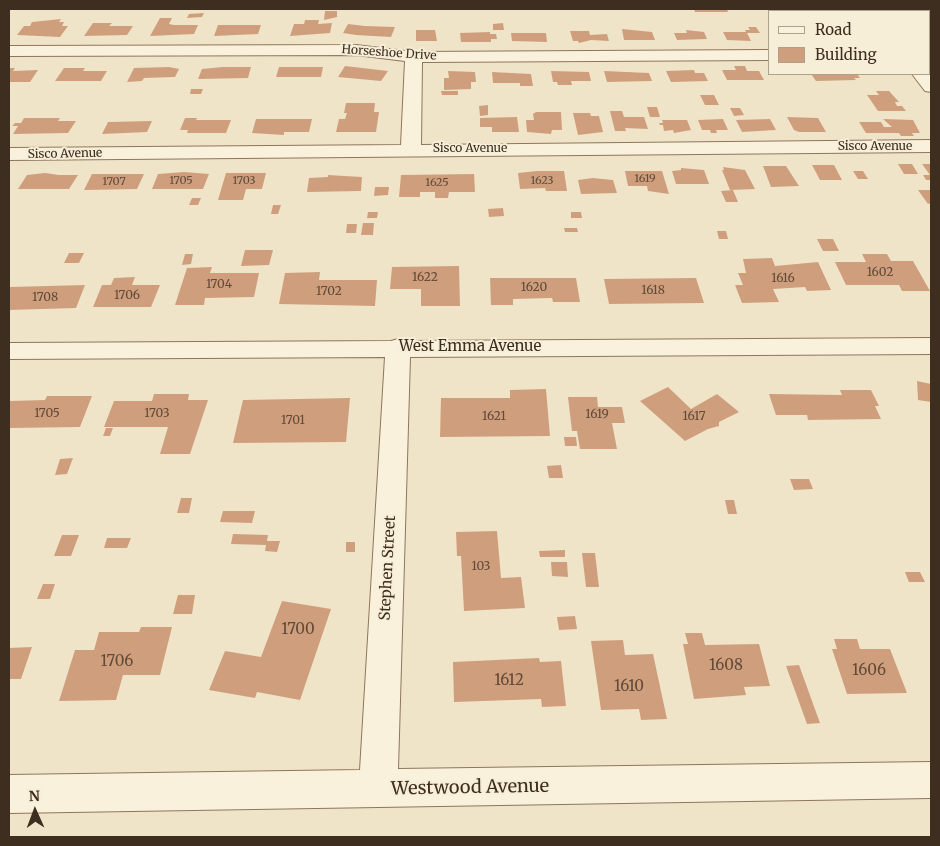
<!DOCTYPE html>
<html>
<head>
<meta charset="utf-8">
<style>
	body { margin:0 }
	#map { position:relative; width:940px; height:846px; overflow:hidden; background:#f0e4c8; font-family:Merriweather,serif }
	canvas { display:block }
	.frame { position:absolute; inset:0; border:10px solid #3d2e20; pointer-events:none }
	.legend { position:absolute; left:768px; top:10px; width:162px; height:65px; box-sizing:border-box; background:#f7eed8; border:1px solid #ada18e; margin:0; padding:6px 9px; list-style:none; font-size:15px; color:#3d2e20 }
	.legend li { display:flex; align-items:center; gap:10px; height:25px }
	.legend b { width:25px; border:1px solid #ada18e }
	.north { position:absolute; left:10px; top:786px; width:50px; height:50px; -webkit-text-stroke:4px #f7eed8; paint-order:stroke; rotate:358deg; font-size:14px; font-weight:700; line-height:20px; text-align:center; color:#3d2e20 }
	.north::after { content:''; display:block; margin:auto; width:18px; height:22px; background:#3d2e20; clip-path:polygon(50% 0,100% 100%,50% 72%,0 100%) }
</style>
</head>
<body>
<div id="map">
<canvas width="940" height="846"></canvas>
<div class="frame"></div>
<ul class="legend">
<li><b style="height:6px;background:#faf1dc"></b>Road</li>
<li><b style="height:14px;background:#cf9f7d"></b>Building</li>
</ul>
<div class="north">N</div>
</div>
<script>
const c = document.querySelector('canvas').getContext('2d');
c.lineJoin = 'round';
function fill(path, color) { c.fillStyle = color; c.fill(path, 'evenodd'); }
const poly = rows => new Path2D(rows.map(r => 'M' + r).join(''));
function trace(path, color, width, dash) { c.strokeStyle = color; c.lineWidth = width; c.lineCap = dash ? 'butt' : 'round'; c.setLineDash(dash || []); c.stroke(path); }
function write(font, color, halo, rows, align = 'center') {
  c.font = font + ' Merriweather,serif'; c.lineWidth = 4; c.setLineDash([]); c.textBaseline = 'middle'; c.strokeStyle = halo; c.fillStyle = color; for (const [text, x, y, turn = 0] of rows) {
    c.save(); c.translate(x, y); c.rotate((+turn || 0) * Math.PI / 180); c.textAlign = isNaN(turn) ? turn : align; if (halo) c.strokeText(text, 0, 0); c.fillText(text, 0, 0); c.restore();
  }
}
fill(poly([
	[694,9,727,9,728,12,695,12],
	[325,11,337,11,337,17,324,20],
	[204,13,202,17,187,18,189,14],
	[160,18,172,18,169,24,174,25,198,25,194,34,150,36],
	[61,19,59,22,64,22,62,26,68,26,60,37,17,35,24,26,30,26,32,22],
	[305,20,319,20,318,24,332,23,330,33,290,36,294,24,304,24],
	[93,23,112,23,109,26,133,26,127,35,84,36],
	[503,23,504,30,493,30,493,24],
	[348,24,365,26,395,27,391,37,356,35,343,33],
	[218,25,261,25,258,34,214,36],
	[748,27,756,27,760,33,747,33,751,41,727,40,723,32,746,32,745,30,750,30],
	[622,29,652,32,655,40,624,40],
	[416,30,435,30,437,41,416,41],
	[686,30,704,32,707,39,677,40,674,33,687,33],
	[570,31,589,31,590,35,607,34,609,41,591,40,579,43,578,41,573,41],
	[490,32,490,34,496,34,497,39,491,39,491,42,461,42,460,33],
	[511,33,546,33,547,42,512,41],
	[345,66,388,71,381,81,338,77],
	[734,66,745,66,747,71,759,71,764,80,727,80,722,70,736,70],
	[169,67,179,69,175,77,144,78,142,81,127,82,134,68],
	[223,67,251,67,248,78,198,79,202,69],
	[279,67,323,67,321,77,276,77],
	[9,68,15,68,13,71,38,70,30,82,9,82],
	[64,68,85,68,83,71,107,71,101,81,55,81],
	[694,70,695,73,704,73,708,81,671,82,666,71],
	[448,71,475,72,476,82,471,82,471,89,444,90,444,78,449,78],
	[551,71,589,72,591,81,571,81,572,85,558,85,557,82,553,82],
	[604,71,649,73,652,81,607,82],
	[492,72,531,74,533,86,520,86,520,83,493,83],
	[811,74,857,74,860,78,854,78,856,80,816,81],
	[191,89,203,89,201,94,190,94],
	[441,91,458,91,458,95,442,95],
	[876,91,889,91,899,102,895,102,897,106,902,106,906,111,878,111,867,95,879,95],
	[700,95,714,95,719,105,705,105],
	[346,103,375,103,374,112,379,112,376,132,336,132,339,119,345,119,347,113,344,113],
	[488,105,488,115,480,116,479,106],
	[647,107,657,107,660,117,650,117],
	[730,108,740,108,744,115,734,116],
	[610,111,622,111,624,117,644,117,648,129,625,128,626,131,615,131],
	[536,112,561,112,562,130,552,130,551,134,527,132,526,120,534,120,533,114],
	[573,113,590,113,591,116,599,116,603,132,578,135],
	[517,117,519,132,492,132,492,127,480,127,480,118],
	[787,117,818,118,826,132,799,132,794,130],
	[24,118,60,118,58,121,76,121,68,133,13,134,18,126,12,126,15,123,21,123],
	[185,118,197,118,196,120,231,120,226,133,187,133,188,130,180,130],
	[256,119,312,119,309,132,284,132,284,135,252,133],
	[723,119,728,130,716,130,717,133,711,133,710,130,702,130,698,120],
	[770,119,776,130,742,132,736,120],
	[883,119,913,120,920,133,912,133,914,136,901,136,899,133,866,133,859,122,881,122,884,127,892,127],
	[662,120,687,120,691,130,674,133,673,130,664,131,663,125,660,125,659,123,663,123],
	[152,121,147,132,102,134,108,122],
	[898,164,912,164,918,174,904,174],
	[922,164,931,164,931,180,926,180,923,175,930,175],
	[812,165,834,165,842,180,820,180],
	[763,166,786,166,799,186,771,187],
	[723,167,745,170,755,189,730,190,722,170,724,170],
	[681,168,704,170,709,184,676,184,672,171,681,170],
	[537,171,564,171,567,191,546,191,545,188,520,189,518,173],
	[625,171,662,171,669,194,648,191,647,186,628,186],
	[853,171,863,171,868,179,858,179],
	[184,172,209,174,203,189,152,189,158,174],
	[45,173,59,175,78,175,69,189,18,189,27,175],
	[226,173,266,173,262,189,246,189,243,200,218,200],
	[92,174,144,174,137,189,84,190],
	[474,174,475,192,449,192,448,198,435,198,435,192,420,192,420,197,399,197,401,175],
	[328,175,362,177,361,191,307,192,309,178,328,177],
	[593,178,613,180,617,193,581,194,578,180],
	[375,187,389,187,388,195,374,196],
	[733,190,738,202,726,202,721,191],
	[918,190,931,190,931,203,928,204],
	[192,198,201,198,198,205,189,205],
	[273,205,281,205,278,214,271,214],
	[503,208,504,216,489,217,488,209],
	[368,212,378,212,377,218,367,218],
	[571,212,581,212,582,218,571,218],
	[363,223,374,223,373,235,361,235],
	[347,224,357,224,356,233,346,233],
	[564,228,577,228,578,232,565,232],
	[717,231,726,231,728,239,719,239],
	[817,239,833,239,839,251,823,251],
	[245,250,273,250,269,265,241,266],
	[69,253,84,253,79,263,64,263],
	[185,254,193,254,191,264,182,265],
	[862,254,887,254,891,261,913,261,930,291,902,291,899,285,846,285,835,262,866,262],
	[772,258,775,266,818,262,831,290,807,291,805,287,773,289,779,302,742,303,735,285,743,285,738,273,746,273,743,259],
	[459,266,460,306,421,306,421,289,390,289,392,267],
	[212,267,210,273,259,273,254,297,205,298,204,305,175,305,187,268],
	[320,272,319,280,377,280,375,306,279,304,285,273],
	[135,277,132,285,160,285,151,307,93,307,102,285,111,285,114,278],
	[490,278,576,278,580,302,553,302,552,298,513,299,513,305,491,305],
	[696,278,704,303,609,304,604,279],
	[85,285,76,308,9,310,9,287],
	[917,381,931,384,931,402,918,400],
	[668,387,691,409,717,394,739,412,719,422,719,426,708,429,685,441,640,401],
	[546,389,550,436,440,437,441,398,510,398,510,390],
	[840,390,871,390,879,406,875,406,881,419,808,420,807,415,776,415,769,394,842,395],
	[154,394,189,394,188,400,208,400,190,454,160,454,168,427,104,427,114,401,152,401],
	[47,396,92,396,80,427,9,428,9,401,45,400],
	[568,397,597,397,598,407,622,407,625,423,612,423,617,449,580,449,577,431,572,431],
	[350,398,346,442,233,443,243,400],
	[106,428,113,428,110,436,103,436],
	[564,437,576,437,577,446,565,446],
	[73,458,67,474,55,475,60,459],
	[561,465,563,478,549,478,547,466],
	[790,479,809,479,813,489,794,490],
	[181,498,192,498,189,513,177,513],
	[725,500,734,500,737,514,728,514],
	[223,511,255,511,252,523,220,522],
	[497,531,501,578,521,577,525,608,464,611,461,556,457,556,456,532],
	[233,534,268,535,267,541,280,541,277,552,265,551,266,545,231,544],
	[62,535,79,535,71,556,54,556],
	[107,538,131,538,127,548,104,548],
	[346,542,355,542,355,552,346,552],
	[565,550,565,557,540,557,539,551],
	[582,553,595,553,599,587,586,587],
	[551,562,567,562,568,577,552,576],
	[905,572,920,572,925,582,909,582],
	[43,584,55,584,50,599,37,599],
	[178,595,195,595,192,614,173,614],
	[282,601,331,609,300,700,257,692,255,698,209,690,225,651,261,657],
	[575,616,577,629,559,630,557,617],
	[141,627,172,627,160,675,123,675,116,700,59,701,75,650,94,650,99,632,139,632],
	[685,633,702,633,705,645,759,644,770,686,744,687,746,695,694,699,683,644,688,644],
	[834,639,857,639,860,649,890,649,907,693,847,694,832,649,837,649],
	[623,640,625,655,653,654,667,719,641,720,639,709,601,710,591,641],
	[32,647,21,679,9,679,9,648],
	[539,658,540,662,561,661,566,706,542,707,541,699,454,702,453,662],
	[799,665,820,723,807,724,786,666]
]), '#cf9f7d');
const minor = poly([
	[862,9,878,9,880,11,864,11,862,9],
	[356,45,414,52,769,50,769,60,422,62,421,145,931,140,931,152,9,160,9,148,401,145,405,61,356,55,9,56,9,46,356,45],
	[929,72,931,76,931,92,925,91,912,74,929,72],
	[931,338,931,354,410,357,398,769,931,762,931,798,9,813,9,775,360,770,385,357,9,359,9,343,391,341,398,339,405,341,931,338]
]);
trace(minor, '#8d765c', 2);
fill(minor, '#faf1dc');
write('11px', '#624a37', null, [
	["1619",645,179],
	["1705",181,181],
	["1703",244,181],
	["1623",542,181],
	["1707",114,182],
	["1625",437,183]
]);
write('12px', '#3d2e20', '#f7eed8', [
	["Horseshoe Drive",389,53,4],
	["Sisco Avenue",875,147],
	["Sisco Avenue",470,149],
	["Sisco Avenue",65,154,-1]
]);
write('12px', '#624a37', null, [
	["1602",880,273],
	["1622",425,278],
	["1616",783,279],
	["1704",219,285],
	["1620",534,288],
	["1618",653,291],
	["1702",329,292],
	["1706",127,296],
	["1708",45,298],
	["1705",47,414],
	["1703",157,414],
	["1619",597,415],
	["1621",494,417],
	["1617",694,417],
	["1701",293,421],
	["103",481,567]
]);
write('15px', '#3d2e20', '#f7eed8', [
	["West Emma Avenue",470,347],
	["Stephen Street",388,568,-87]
]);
write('15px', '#624a37', null, [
	["1700",298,630],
	["1706",117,662],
	["1608",726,666],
	["1606",869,671],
	["1612",509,681],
	["1610",629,687]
]);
write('18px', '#3d2e20', '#f7eed8', [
	["Westwood Avenue",470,788,-1]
]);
</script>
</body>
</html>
